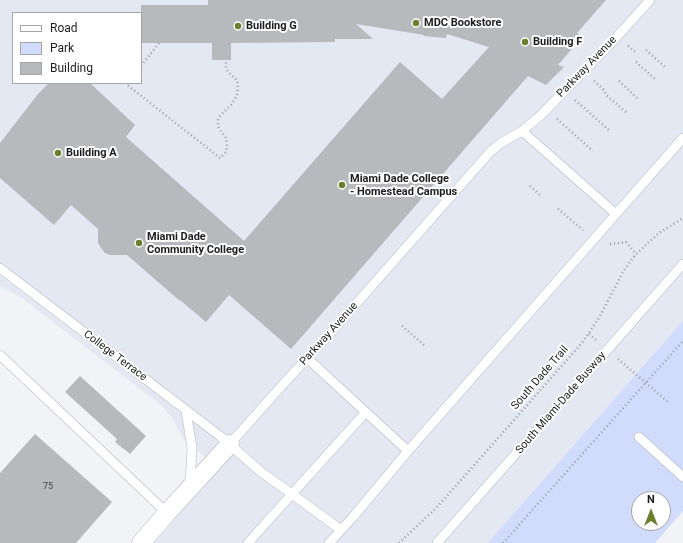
<!DOCTYPE html>
<html>
<head>
<meta charset="utf-8">
<style>
	body { margin:0 }
	#map { position:relative; width:683px; height:543px; overflow:hidden; background:#f2f3f7; font-family:Roboto,sans-serif }
	canvas { display:block }
	.legend { position:absolute; left:12px; top:12px; width:130px; height:72px; box-sizing:border-box; background:#fff; border:1px solid #a5a5a5; margin:0; padding:5px 7px; list-style:none; font-size:12px; color:#1d1d1f }
	.legend li { display:flex; align-items:center; gap:8px; height:20px }
	.legend b { width:20px; border:1px solid #a5a5a5 }
	.north { position:absolute; left:631px; top:491px; width:40px; height:40px; box-sizing:border-box; background:#fff; border:1px solid #a5a5a5; border-radius:50%; rotate:0deg; font-size:11px; font-weight:700; line-height:16px; text-align:center; color:#1d1d1f }
	.north::after { content:''; display:block; margin:auto; width:14px; height:18px; background:#6d7f2e; clip-path:polygon(50% 0,100% 100%,50% 72%,0 100%) }
</style>
</head>
<body>
<div id="map">
<canvas width="683" height="543"></canvas>
<ul class="legend">
<li><b style="height:5px;background:#fff"></b>Road</li>
<li><b style="height:11px;background:#d1dcfd"></b>Park</li>
<li><b style="height:11px;background:#b8b9bd"></b>Building</li>
</ul>
<div class="north">N</div>
</div>
<script>
const c = document.querySelector('canvas').getContext('2d');
c.lineJoin = 'round';
function fill(path, color) { c.fillStyle = color; c.fill(path, 'evenodd'); }
const poly = rows => new Path2D(rows.map(r => 'M' + r).join(''));
function trace(path, color, width, dash) { c.strokeStyle = color; c.lineWidth = width; c.lineCap = dash ? 'butt' : 'round'; c.setLineDash(dash || []); c.stroke(path); }
function write(font, color, halo, rows, align = 'center') {
  c.font = font + ' Roboto,sans-serif'; c.lineWidth = 4; c.setLineDash([]); c.textBaseline = 'middle'; c.strokeStyle = halo; c.fillStyle = color; for (const [text, x, y, turn = 0] of rows) {
    c.save(); c.translate(x, y); c.rotate((+turn || 0) * Math.PI / 180); c.textAlign = isNaN(turn) ? turn : align; if (halo) c.strokeText(text, 0, 0); c.fillText(text, 0, 0); c.restore();
  }
}
fill(poly([
	[0,0,683,0,683,509,653,543,154,543,219,469,183,439,173,419,161,405,23,299,4,288,0,287],
	[13,13,141,13,141,83,13,83],
	[639,499,663,499,663,523,639,523]
]), '#e4e8f3');
fill(poly([
	[683,321,683,511,655,543,488,543],
	[639,499,663,499,663,523,639,523]
]), '#d1dcfd');
fill(poly([
	[208,0,606,0,577,33,582,37,558,65,564,67,546,85,528,76,291,349,229,295,206,322,180,300,180,301,127,255,110,255,105,253,101,248,98,243,98,229,71,205,54,225,0,178,0,143,38,94,49,83,90,83,135,125,126,137,244,241,400,62,442,99,489,47,447,34,446,38,423,36,424,35,356,24,373,39,335,39,335,42,231,43,231,60,212,60,212,43,141,43,141,5,208,5],
	[80,376,146,436,130,454,115,442,117,439,65,392],
	[35,434,112,502,76,543,0,543,0,473]
]), '#b8b9bd');
const service = poly([
	[522,131,616,214,683,138],
	[0,268,220,436,261,472,292,494,248,543],
	[0,355,167,513],
	[307,358,408,451,353,517,329,543],
	[186,411,192,448,190,485],
	[639,437,683,477],
	[230,444,277,391,340,322,490,152,501,143,522,131,540,116,614,40,650,0],
	[408,451,616,214],
	[341,530,292,494,366,412],
	[437,543,683,264]
]);
const minor = poly([
	[141,543,167,513,230,444]
]);
trace(service, '#b5b6ba', 10);
trace(minor, '#b5b6ba', 19);
trace(poly([
	[628,46,637,53],
	[646,50,666,68],
	[636,62,655,79],
	[141,66,159,43],
	[594,81,604,90,606,95,626,112],
	[619,81,638,99],
	[127,83,126,84,220,158,226,152,227,145,226,138,220,130,218,126,218,120,220,116,231,105,235,99,237,95,238,85,237,80,228,72,226,67,226,60],
	[575,100,610,131],
	[557,119,593,151],
	[530,186,541,196],
	[558,209,583,230],
	[610,244,626,242,636,254],
	[402,326,424,345],
	[589,334,596,340],
	[618,359,668,402],
	[399,543,436,508,454,488,582,343,599,318,624,270,636,254,659,233,683,218],
	[503,543,683,341]
]), '#9b9c9f', 2.5, [1, 3]);
trace(service, '#fff', 9);
trace(minor, '#fff', 18);
for (const [x, y, r, color] of [
	[416,23,4,"#6d7f2e"],
	[238,26,4,"#6d7f2e"],
	[525,42,4,"#6d7f2e"],
	[58,153,4,"#6d7f2e"],
	[342,185,4,"#6d7f2e"],
	[139,243,4,"#6d7f2e"]
]) { const dot = new Path2D(); dot.arc(x, y, r, 0, 2 * Math.PI); c.fillStyle = color; c.fill(dot); trace(dot, '#fff', 1.5); }
write('9px', '#444446', null, [
	["75",48,487]
]);
write('bold 11px', '#1d1d1f', '#fff', [
	["MDC Bookstore",424,23],
	["Building G",246,26],
	["Building F",533,42],
	["Building A",66,153],
	["Miami Dade College",350,179],
	["- Homestead Campus",350,192],
	["Miami Dade",147,237],
	["Community College",147,250]
], 'left');
write('11px', '#1d1d1f', '#fff', [
	["Parkway Avenue",587,67,-46],
	["Parkway Avenue",329,334,-48],
	["College Terrace",115,356,37],
	["South Dade Trail",540,378,-49],
	["South Miami-Dade Busway",561,403,-49]
]);
</script>
</body>
</html>
